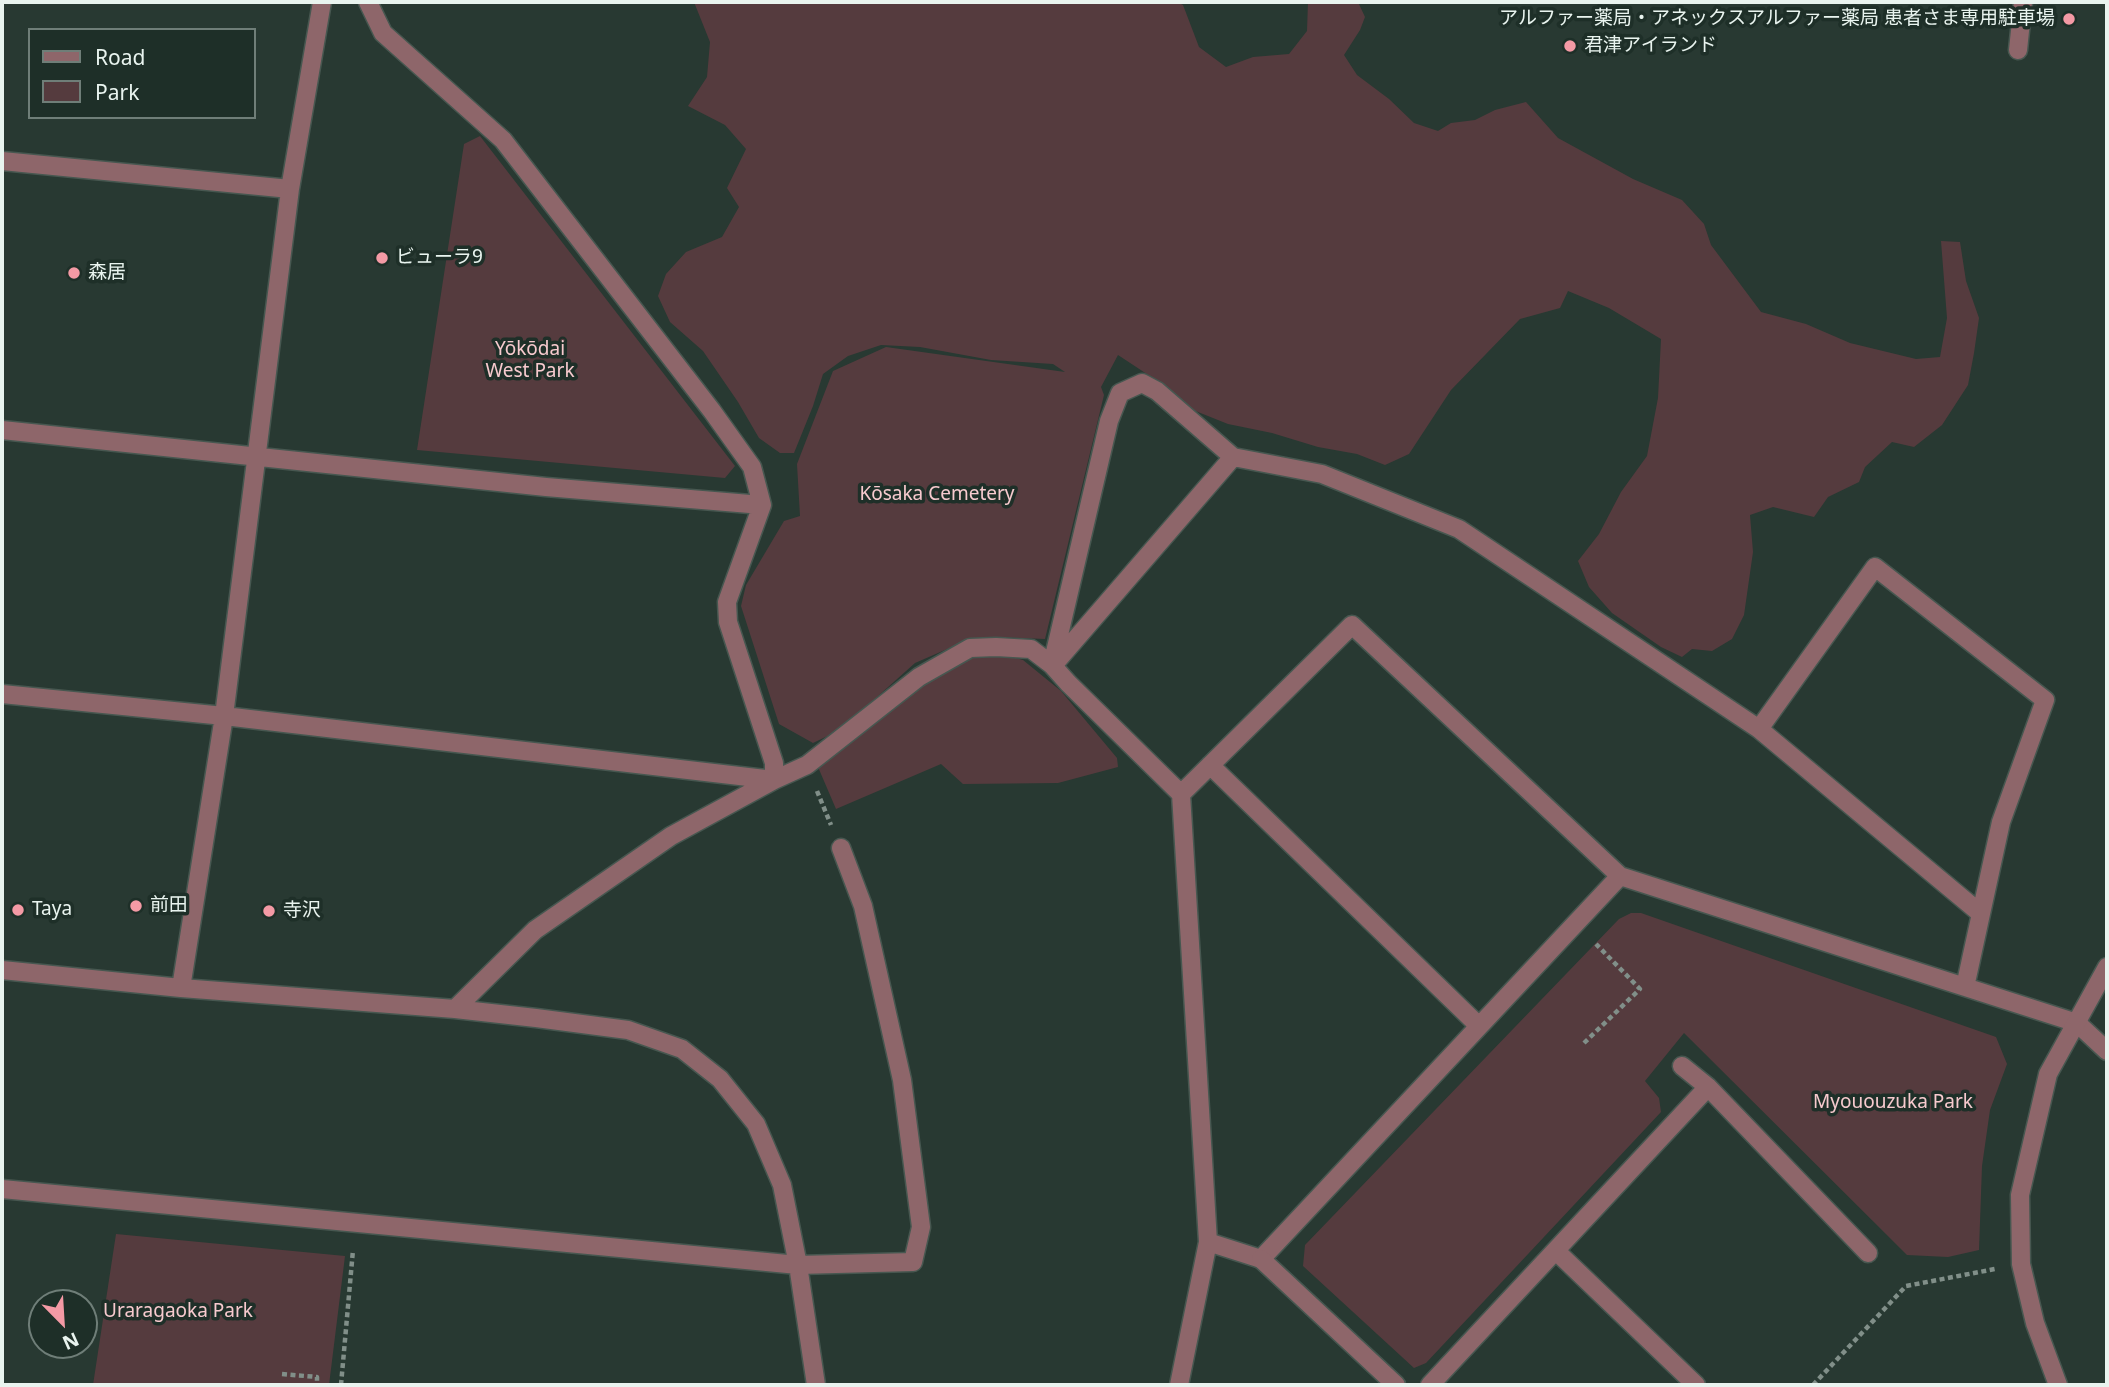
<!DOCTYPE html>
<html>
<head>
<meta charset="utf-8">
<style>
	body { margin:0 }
	#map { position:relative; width:2109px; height:1387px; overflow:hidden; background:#283932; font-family:"Noto Sans",sans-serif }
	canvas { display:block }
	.frame { position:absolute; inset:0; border:4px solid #e9f4ef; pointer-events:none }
	.legend { position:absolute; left:28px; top:28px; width:228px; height:91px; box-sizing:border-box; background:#1e2f28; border:2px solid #6f7e78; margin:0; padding:9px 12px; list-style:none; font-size:21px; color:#e9f4ef }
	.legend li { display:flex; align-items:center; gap:14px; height:35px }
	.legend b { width:35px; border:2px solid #6f7e78 }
	.north { position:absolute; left:28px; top:1289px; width:70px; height:70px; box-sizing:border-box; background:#1e2f28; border:2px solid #6f7e78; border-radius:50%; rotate:156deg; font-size:19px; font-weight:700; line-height:28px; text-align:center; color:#e9f4ef }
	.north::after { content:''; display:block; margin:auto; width:24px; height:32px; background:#f49aa5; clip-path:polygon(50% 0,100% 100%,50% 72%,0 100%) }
</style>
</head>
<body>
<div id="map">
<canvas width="2109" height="1387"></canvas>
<div class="frame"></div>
<ul class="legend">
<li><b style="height:9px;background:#8e666a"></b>Road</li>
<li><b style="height:19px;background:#553b3e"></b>Park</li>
</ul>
<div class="north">N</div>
</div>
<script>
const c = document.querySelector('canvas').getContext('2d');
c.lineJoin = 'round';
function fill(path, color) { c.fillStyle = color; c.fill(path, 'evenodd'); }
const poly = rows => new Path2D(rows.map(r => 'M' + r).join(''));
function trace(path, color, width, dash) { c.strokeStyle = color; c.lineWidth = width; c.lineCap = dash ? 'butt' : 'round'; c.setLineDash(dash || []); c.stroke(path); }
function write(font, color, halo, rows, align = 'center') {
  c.font = font + ' "Noto Sans","Noto Sans JP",sans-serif'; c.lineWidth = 7; c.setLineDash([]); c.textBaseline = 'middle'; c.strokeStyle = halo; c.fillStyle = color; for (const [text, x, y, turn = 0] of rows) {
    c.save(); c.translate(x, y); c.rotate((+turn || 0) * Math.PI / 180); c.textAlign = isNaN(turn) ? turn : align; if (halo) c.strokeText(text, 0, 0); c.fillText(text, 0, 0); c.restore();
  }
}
fill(poly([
	[694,2,1177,2,1183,5,1199,47,1226,67,1253,57,1289,54,1307,31,1308,2,1358,2,1365,17,1360,30,1344,55,1357,75,1389,99,1414,123,1438,131,1451,123,1475,120,1495,110,1526,102,1558,138,1633,179,1682,200,1704,224,1711,245,1761,312,1806,324,1850,343,1916,359,1940,357,1947,318,1941,241,1960,242,1966,281,1979,318,1974,353,1968,385,1942,425,1914,447,1892,442,1865,467,1859,482,1828,497,1814,517,1773,507,1750,515,1753,552,1744,615,1732,639,1712,651,1692,649,1682,657,1661,647,1612,613,1589,587,1578,561,1599,534,1621,492,1647,456,1658,398,1661,339,1609,308,1568,291,1560,308,1520,319,1451,390,1409,454,1385,465,1357,454,1318,447,1272,433,1228,424,1188,408,1162,384,1118,355,1101,387,1104,395,1045,639,996,637,968,640,915,663,840,730,813,743,779,724,741,606,746,585,784,521,800,516,797,464,833,371,886,347,1065,372,1053,364,991,360,920,347,881,345,848,356,823,374,813,406,794,453,780,453,759,438,738,402,703,351,670,322,658,296,666,274,686,252,722,237,739,207,727,188,746,149,725,125,688,106,707,77,710,42],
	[480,136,735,466,725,478,417,450,464,144],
	[995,652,1023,660,1061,691,1117,758,1118,767,1058,783,963,784,941,764,836,809,818,767,888,705,970,655],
	[1631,913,1641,913,1996,1037,2007,1064,1990,1110,1982,1166,1979,1250,1948,1257,1907,1255,1684,1033,1645,1081,1659,1098,1661,1112,1426,1363,1414,1368,1303,1266,1305,1245,1619,919],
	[116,1234,345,1256,329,1385,93,1385]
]), '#553b3e');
const service = poly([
	[2018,50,2023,2]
]);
const minor = poly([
	[2,161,290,189],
	[2,430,546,487,762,505],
	[1055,663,1233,457],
	[1052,665,1109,421,1120,393,1142,383,1157,391,1233,457,1322,474,1459,529,1759,729,1980,913],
	[2,694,224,716,774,780,774,763,728,622,727,602,762,505,752,467,712,411,503,140,383,33,368,2],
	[1759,729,1875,567,2045,700,2001,822,1965,987],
	[1210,765,1479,1026],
	[1181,794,1352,625,1620,876,2077,1023,2107,1051],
	[2,970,181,988,455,1009,536,1018,628,1030,682,1049,720,1079,756,1124,782,1185,798,1265,816,1385],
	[181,988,224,716,290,189,322,2],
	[455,1009,535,930,671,836,774,780,807,765,919,677,970,648,996,647,1031,649,1052,665,1068,683,1181,794,1208,1242,1179,1385],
	[1682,1066,1708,1087,1868,1253],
	[2,1189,798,1265,913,1262,921,1227,902,1080,863,906,841,848],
	[1208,1242,1261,1259,1620,876],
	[1556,1251,1696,1385],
	[1430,1385,1708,1087]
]);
const tertiary = poly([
	[1261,1259,1396,1385],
	[2058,1385,2035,1323,2021,1264,2020,1195,2048,1074,2107,967]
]);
trace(service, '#475750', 21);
trace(minor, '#475750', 21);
trace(tertiary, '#475750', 21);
trace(poly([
	[817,791,831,825],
	[1584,1043,1640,989,1596,944],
	[282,1374,317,1377,317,1385],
	[341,1385,353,1250],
	[1813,1385,1906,1286,1995,1269]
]), '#818f89', 4.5, [5, 3.5]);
trace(service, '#8e666a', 18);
trace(minor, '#8e666a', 18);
trace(tertiary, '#8e666a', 18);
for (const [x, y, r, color] of [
	[2069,19,7,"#f49aa5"],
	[1570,46,7,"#f49aa5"],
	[382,258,7,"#f49aa5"],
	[74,273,7,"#f49aa5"],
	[136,906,7,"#f49aa5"],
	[18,910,7,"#f49aa5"],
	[269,911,7,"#f49aa5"]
]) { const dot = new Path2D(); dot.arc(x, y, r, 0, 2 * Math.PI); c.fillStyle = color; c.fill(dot); trace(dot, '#1e2f28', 2.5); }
write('19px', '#e9f4ef', '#1e2f28', [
	["アルファー薬局・アネックスアルファー薬局 患者さま専用駐車場",2055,19,"right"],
	["君津アイランド",1584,46],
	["ビューラ9",396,258],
	["森居",88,273],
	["前田",150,906],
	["Taya",32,910],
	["寺沢",283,911]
], 'left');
write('19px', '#f7cace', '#1e2f28', [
	["Yōkōdai",530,350],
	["West Park",530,372],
	["Kōsaka Cemetery",937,495],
	["Myououzuka Park",1893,1103],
	["Uraragaoka Park",178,1312]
]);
</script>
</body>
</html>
